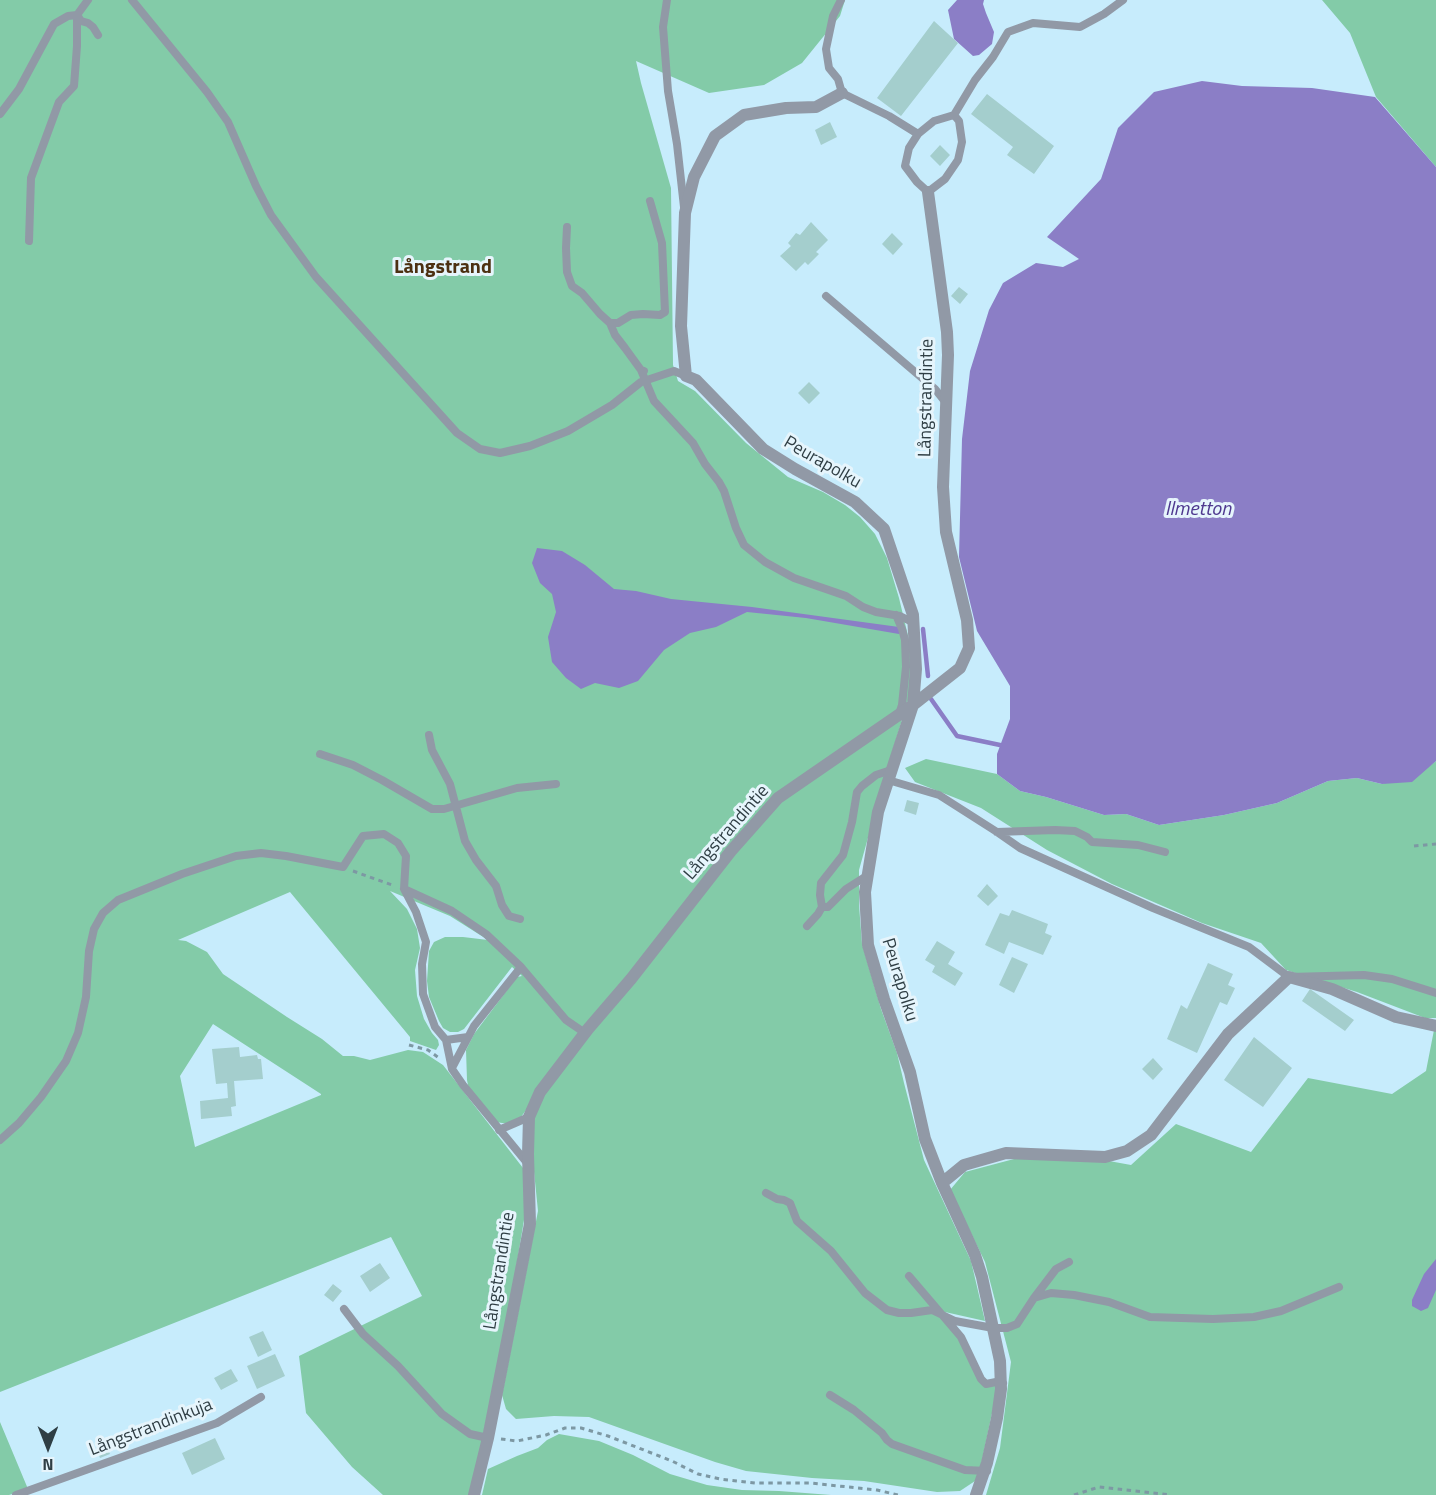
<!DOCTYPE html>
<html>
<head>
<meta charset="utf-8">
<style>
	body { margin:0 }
	#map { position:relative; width:1436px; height:1495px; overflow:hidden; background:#c7ecfc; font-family:"Titillium Web",sans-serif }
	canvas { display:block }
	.north { position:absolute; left:18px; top:1417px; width:60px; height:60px; -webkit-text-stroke:4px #e6f5fc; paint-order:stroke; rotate:180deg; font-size:16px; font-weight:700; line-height:24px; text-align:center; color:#2f3e44 }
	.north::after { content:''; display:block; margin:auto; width:21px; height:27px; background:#2f3e44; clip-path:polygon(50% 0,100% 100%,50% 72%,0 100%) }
</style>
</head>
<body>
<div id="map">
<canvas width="1436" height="1495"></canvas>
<div class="north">N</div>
</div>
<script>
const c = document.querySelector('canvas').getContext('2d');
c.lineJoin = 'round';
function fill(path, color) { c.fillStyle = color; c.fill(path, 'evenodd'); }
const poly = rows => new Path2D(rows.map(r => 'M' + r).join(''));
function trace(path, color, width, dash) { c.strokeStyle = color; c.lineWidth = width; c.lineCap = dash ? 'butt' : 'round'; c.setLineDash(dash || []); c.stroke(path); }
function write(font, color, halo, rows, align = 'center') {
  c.font = font + ' "Titillium Web",sans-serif'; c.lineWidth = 6; c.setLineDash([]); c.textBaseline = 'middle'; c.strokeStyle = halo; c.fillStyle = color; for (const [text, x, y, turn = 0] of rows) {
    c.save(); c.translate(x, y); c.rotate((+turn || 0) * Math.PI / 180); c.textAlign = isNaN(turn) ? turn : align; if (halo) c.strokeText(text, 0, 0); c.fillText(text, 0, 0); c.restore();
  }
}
fill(poly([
	[0,0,845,0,840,16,802,63,764,85,709,93,636,61,641,83,671,188,673,365,678,381,695,391,746,443,788,477,823,492,845,505,860,517,875,534,887,558,899,598,910,644,911,667,909,697,890,759,859,870,859,905,862,944,881,1009,897,1053,904,1083,924,1160,971,1261,985,1321,945,1312,970,1359,977,1378,998,1385,978,1479,960,1491,937,1492,864,1481,812,1478,746,1471,715,1462,589,1417,554,1416,516,1419,506,1409,502,1395,538,1211,531,1142,536,1108,572,1047,521,1117,512,1123,502,1123,496,1122,469,1090,467,1080,466,1050,474,1034,517,977,522,976,512,967,464,1029,458,1032,450,1032,443,1028,439,1021,429,997,427,981,429,951,434,942,445,937,463,937,488,940,450,916,390,891,407,909,417,929,420,948,415,970,417,996,424,1019,432,1033,438,1040,439,1045,436,1050,410,1041,410,1037,290,892,178,940,186,941,207,952,223,974,287,1017,322,1039,343,1056,354,1056,370,1060,408,1050,423,1052,443,1065,523,1168,526,1189,524,1220,512,1292,471,1495,383,1495,352,1467,306,1413,299,1356,422,1296,391,1237,0,1392],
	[213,1024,321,1094,321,1095,195,1147,180,1076],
	[1322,0,1436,0,1436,167,1376,97,1350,33],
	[926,759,997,774,1020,791,1046,797,1104,815,1126,814,1159,825,1224,815,1277,803,1328,781,1357,778,1382,784,1428,767,1436,761,1436,1018,1425,1018,1357,992,1286,970,1261,943,1202,923,1112,884,1047,850,981,808,915,782,905,768],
	[1434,1030,1436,1031,1436,1495,986,1495,1000,1448,1011,1362,985,1262,950,1190,965,1172,1014,1159,1098,1159,1131,1165,1176,1124,1251,1152,1308,1078,1392,1094,1426,1071],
	[0,1422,28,1489,9,1495,0,1495],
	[559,1434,599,1441,633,1455,670,1474,707,1485,742,1490,779,1491,831,1495,482,1495,488,1469,517,1456,538,1448,547,1440]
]), '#83cba8');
fill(poly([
	[957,0,984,0,983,4,986,13,994,32,992,44,979,55,973,56,954,39,948,10],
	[1202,81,1242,86,1312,88,1375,97,1436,167,1436,761,1412,782,1382,784,1357,778,1328,781,1277,803,1224,815,1159,825,1126,814,1104,815,1046,797,1020,791,997,774,997,754,1010,719,1010,686,977,631,959,557,962,439,970,371,989,310,1003,283,1036,263,1063,267,1079,259,1047,237,1101,179,1118,128,1154,92],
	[537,548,562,551,585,565,614,589,636,591,671,599,752,607,899,627,899,634,806,618,747,612,716,627,690,633,664,650,638,681,619,688,595,683,581,689,566,678,552,662,548,637,556,612,552,594,540,583,532,563],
	[1436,1259,1436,1290,1428,1308,1421,1311,1412,1306,1412,1300,1424,1274]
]), '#8b7ec6');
trace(poly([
	[923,629,928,676],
	[931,699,957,736,1000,745]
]), '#8b7ec6', 4.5);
fill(poly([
	[934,21,958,43,901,116,877,98],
	[987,94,1054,146,1034,174,1007,155,1013,147,971,114],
	[830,122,837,137,821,145,815,130],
	[940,145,950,155,940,166,930,156],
	[811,222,828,240,816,252,819,254,808,265,805,262,796,271,780,256,791,246,788,243,796,233,800,235],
	[892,233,903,244,893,255,882,244],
	[959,287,968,294,960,304,951,296],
	[809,382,820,393,809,404,798,393],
	[907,800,919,803,916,815,904,811],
	[987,884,998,896,988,906,977,896],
	[1012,910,1048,924,1045,933,1052,936,1043,955,1009,942,1004,954,985,945,1000,913,1009,916],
	[937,941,955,952,948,964,963,973,955,986,932,972,935,966,925,960],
	[1012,957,1028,964,1014,993,999,985],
	[1208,963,1233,974,1228,985,1235,988,1227,1005,1220,1002,1197,1053,1167,1039,1181,1005,1187,1009],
	[1310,989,1354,1020,1345,1031,1302,1001],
	[1254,1037,1292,1068,1263,1107,1224,1080],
	[239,1047,240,1057,257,1055,258,1059,261,1059,263,1079,234,1081,236,1106,231,1107,232,1116,201,1119,200,1101,228,1098,227,1083,216,1084,212,1049],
	[1153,1058,1163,1069,1153,1080,1142,1069],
	[380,1263,390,1278,370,1292,360,1276],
	[333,1284,342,1291,333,1302,324,1295],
	[263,1331,272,1350,258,1357,249,1337],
	[275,1354,285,1376,257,1389,247,1366],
	[231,1369,238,1381,221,1390,214,1378],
	[215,1438,225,1459,192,1475,182,1453],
	[106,1445,110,1454,100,1458,97,1450]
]), '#a4cecd');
trace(poly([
	[1414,846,1436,844],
	[353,871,392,885],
	[409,1045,428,1050,439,1058],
	[501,1439,517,1441,546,1435,565,1428,581,1428,608,1436,672,1461,698,1474,720,1479,755,1483,810,1483,877,1490,898,1495],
	[1074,1495,1099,1487,1171,1495]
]), '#7d98a3', 3, [4.5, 4.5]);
trace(poly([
	[132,0,207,92,228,122,256,186,271,215,316,277,457,433,480,449,500,453,530,446,568,431,612,405,641,382,674,371,686,376],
	[667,0,663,27,668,91,677,144,684,207],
	[841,0,833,16,826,49,829,68,838,79,842,93,889,116,918,134],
	[0,114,19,89,54,24,68,16,77,15,81,21,88,23,93,27,98,35],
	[954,115,959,121,962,142,958,160,945,179,928,192,917,182,905,166,909,148,918,134,934,121,954,115,975,80,993,57,1008,32,1033,23,1080,27,1104,14,1123,0],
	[567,227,566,248,567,272,572,286,582,293,600,314,610,323,618,323,631,315,643,314,660,315,665,312,662,243,650,201],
	[29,241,31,178,59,102,74,86,77,46,77,15,88,0],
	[826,296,935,389,947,404],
	[610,323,615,335,625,348,641,370,644,371],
	[641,370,654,401,693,443,705,464,719,482,724,491,736,528,744,545,765,562,794,578,846,596,863,607,876,612,900,616,914,623],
	[896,615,902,629,905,640,906,667,902,705,899,714],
	[429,735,432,750,450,784,465,841,476,860,496,886,502,905,509,916,520,919],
	[320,754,353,765,382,780,432,809,444,809,517,788,556,784],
	[888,780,939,795,997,832,1020,848,1153,908,1249,947,1289,977,1364,975,1392,979,1436,993],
	[997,832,1055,830,1075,831,1087,837,1092,842,1138,845,1165,852],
	[404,889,416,912,426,942,422,964,423,994,435,1027,446,1040,452,1069,463,1085,528,1164],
	[822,907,828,907,846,889,868,875],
	[807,926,818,914,822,907,820,895,821,883,843,855,852,822,857,792,862,786,876,775,891,770],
	[446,1040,468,1037],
	[452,1068,474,1026,521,967],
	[499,1130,529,1117],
	[0,1140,19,1123,41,1097,66,1061,78,1033,86,997,89,951,94,929,103,913,118,900,182,874,236,856,261,853,286,856,343,867,363,836,384,834,398,843,406,856,404,889,452,911,486,934,521,967,566,1020,585,1033],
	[766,1193,777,1199,784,1200,790,1203,797,1221,831,1251,865,1293,887,1310,899,1313,911,1313,932,1310,955,1321,993,1328,1007,1328,1017,1324,1034,1298],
	[1069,1262,1056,1269,1034,1298,1051,1293,1074,1295,1109,1302,1150,1317,1213,1319,1254,1317,1281,1311,1339,1287],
	[909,1276,961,1337,981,1379,986,1384,1001,1381,1003,1383],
	[344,1309,363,1334,398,1366,442,1414,470,1434,488,1438],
	[830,1395,854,1410,882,1433,887,1440,892,1444,965,1470,987,1471],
	[16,1495,217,1423,261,1397]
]), '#9199a6', 8);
trace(poly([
	[842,93,816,107,786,108,744,115,715,136,694,177,685,213,681,326,686,376,696,380,763,449,795,469,855,502,884,529,913,615,916,669,913,705,878,812,865,892,868,945,884,999,910,1072,925,1139,942,1183],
	[474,1495,488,1438,530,1224,528,1154,529,1117,540,1092,588,1029,631,979,731,851,778,798,913,705,960,668,969,648,967,620,946,532,943,487,948,355,947,332,928,192],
	[976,1495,987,1463,997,1418,1001,1389,1000,1361,982,1277,975,1255,942,1183,964,1165,1006,1153,1105,1157,1127,1151,1151,1135,1228,1034,1289,977,1332,989,1396,1017,1436,1026]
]), '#9199a6', 12);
write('18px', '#2f3e44', '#e6f5fc', [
	["Långstrandintie",927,398,-89],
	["Peurapolku",822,463,30],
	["Långstrandintie",727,833,-49],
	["Peurapolku",899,980,73],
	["Långstrandintie",500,1271,-81],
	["Långstrandinkuja",151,1428,-21]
]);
write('bold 20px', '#4c3011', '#e6f5fc', [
	["Långstrand",443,268]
]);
write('italic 20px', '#4e388f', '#e6f5fc', [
	["Ilmetton",1198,510]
]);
</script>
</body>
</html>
